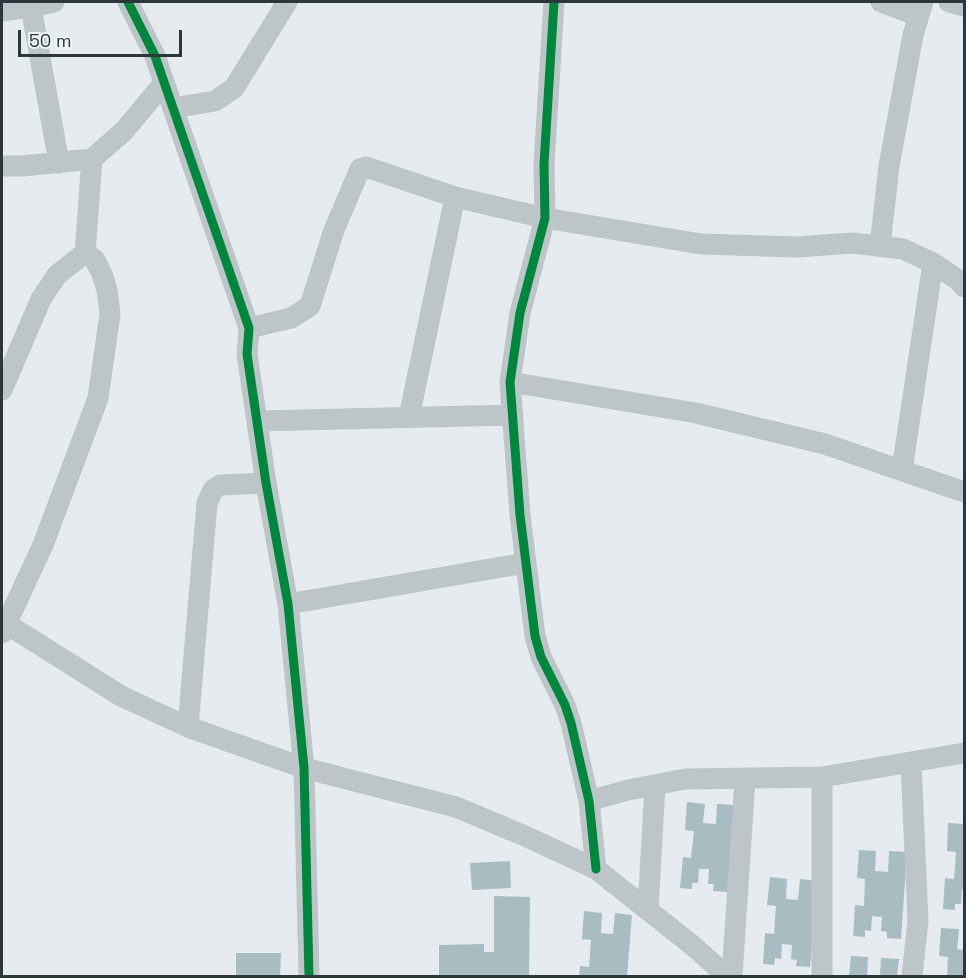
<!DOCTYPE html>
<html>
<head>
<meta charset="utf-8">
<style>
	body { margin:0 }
	#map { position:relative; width:966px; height:978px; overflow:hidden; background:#e5ebef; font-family:"Space Grotesk",sans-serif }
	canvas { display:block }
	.frame { position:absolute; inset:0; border:3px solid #2b373a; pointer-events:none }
	.scale { position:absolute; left:18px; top:30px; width:164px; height:27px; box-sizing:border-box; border:3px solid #2b373a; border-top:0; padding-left:8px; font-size:18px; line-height:21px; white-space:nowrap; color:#2b373a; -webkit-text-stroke:4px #eef5fa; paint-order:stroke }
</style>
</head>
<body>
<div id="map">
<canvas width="966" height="978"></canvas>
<div class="frame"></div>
<div class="scale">50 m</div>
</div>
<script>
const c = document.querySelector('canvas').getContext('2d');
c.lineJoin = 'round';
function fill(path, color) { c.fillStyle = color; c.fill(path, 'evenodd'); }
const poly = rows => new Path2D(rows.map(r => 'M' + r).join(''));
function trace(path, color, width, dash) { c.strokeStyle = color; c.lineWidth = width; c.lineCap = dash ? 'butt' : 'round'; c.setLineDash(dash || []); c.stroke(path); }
fill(poly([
	[687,802,705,804,703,823,716,824,717,804,735,805,728,892,713,891,714,884,708,884,709,869,699,869,698,883,692,883,692,889,680,888,683,857,691,858,694,831,685,830],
	[948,823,964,824,964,890,962,889,961,904,955,904,955,910,943,909,945,878,954,879,956,852,947,851],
	[859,850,876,851,875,871,888,872,889,851,907,852,901,939,887,938,887,932,881,931,882,917,872,916,871,931,865,930,865,937,853,936,855,905,864,906,865,879,857,878],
	[510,861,511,888,472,890,470,863],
	[770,877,787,879,786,899,798,900,800,879,818,881,810,967,796,966,797,960,791,959,792,945,782,944,781,959,775,958,774,965,763,964,765,933,774,934,776,906,767,905],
	[494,896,530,897,529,976,439,976,439,945,484,944,484,952,494,952],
	[584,911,602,913,601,933,613,934,615,913,632,915,627,976,579,976,580,966,589,967,591,940,582,939],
	[941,928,959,929,957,949,964,950,964,976,947,976,948,957,939,956],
	[236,953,281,953,280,976,236,976],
	[851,956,868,957,867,976,849,976],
	[881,958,899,959,897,976,880,976]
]), '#a7bdc2');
trace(poly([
	[128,2,155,56,249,328,247,354,266,483,288,604,304,768,309,976],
	[554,2,544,164,545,218,520,313,510,382,520,515,535,636,541,657,565,705,571,723,589,801,596,869],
	[881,2,918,16],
	[949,2,964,6],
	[31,7,59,163],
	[2,11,31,7,54,2],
	[173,108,215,101,234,88,287,2],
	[2,166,23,166,92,159,124,131,164,83],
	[880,246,889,166,913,35,923,2],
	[85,253,92,159],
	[249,328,291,318,310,306,334,230,360,169,366,167,455,197,545,218,701,244,797,247,852,243,903,249,933,263,958,280,964,287],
	[510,382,696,413,825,444,964,492],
	[2,390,41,299,57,275,85,253],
	[409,417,455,197],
	[257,421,513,415],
	[902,470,933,263],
	[288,604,525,563],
	[2,621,121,696,188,727,304,768,456,807,525,836,596,869,692,945,727,976],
	[2,633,43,545,98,398,110,314,107,290,102,274,95,260,85,253],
	[188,727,207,503,213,490,220,485,266,483],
	[911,763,918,921,912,976],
	[589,801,628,790,685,779,822,777,964,753],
	[648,910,655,785],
	[732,976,745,780],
	[822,976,822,777]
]), '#bec5c8', 21);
trace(poly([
	[128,2,155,56,249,328,247,354,266,483,288,604,304,768,309,976],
	[554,2,544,164,545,218,520,313,510,382,520,515,535,636,541,657,565,705,571,723,589,801,596,869]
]), '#00873e', 9);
</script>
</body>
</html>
